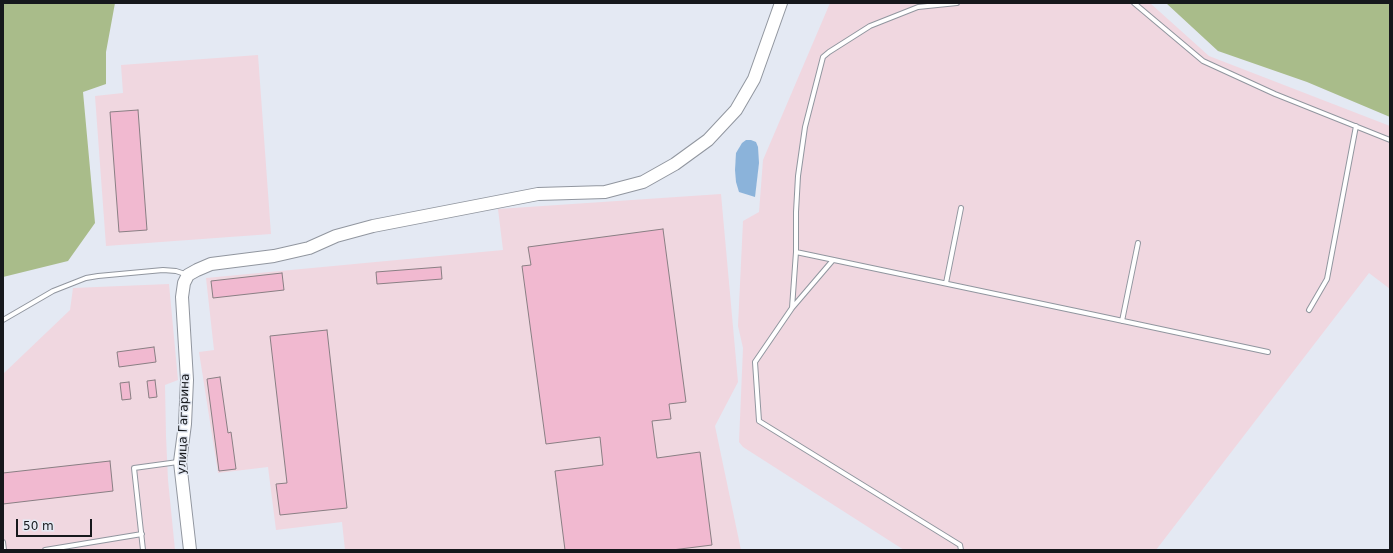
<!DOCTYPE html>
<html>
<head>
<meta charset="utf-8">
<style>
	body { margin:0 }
	#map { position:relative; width:1393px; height:553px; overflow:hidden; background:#e4e9f3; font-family:"DejaVu Sans",sans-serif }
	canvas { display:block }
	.frame { position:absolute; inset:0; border:4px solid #16181c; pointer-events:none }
	.scale { position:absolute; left:16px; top:519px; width:76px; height:18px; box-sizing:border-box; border:2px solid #16181c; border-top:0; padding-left:5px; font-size:12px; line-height:14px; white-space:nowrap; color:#16181c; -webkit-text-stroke:3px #e4e9f3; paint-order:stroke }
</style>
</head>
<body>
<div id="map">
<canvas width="1393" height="553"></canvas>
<div class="frame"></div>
<div class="scale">50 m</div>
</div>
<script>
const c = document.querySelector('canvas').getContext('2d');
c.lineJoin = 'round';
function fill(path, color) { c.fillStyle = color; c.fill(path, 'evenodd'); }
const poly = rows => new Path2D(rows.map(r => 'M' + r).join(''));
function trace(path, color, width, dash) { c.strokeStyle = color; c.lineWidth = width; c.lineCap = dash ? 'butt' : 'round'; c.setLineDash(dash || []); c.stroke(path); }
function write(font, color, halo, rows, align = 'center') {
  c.font = font + ' "DejaVu Sans",sans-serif'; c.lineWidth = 3; c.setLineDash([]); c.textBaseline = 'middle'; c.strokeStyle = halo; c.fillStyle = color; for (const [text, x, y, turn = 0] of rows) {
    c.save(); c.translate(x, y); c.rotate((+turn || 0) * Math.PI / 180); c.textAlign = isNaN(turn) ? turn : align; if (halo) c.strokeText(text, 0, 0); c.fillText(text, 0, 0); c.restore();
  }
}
fill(poly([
	[830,3,1150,3,1209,56,1390,126,1390,289,1369,273,1156,550,904,550,743,447,739,442,743,348,738,326,743,221,759,212,763,160],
	[258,55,271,234,106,246,95,96,123,93,121,65],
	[721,194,738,382,715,426,741,550,345,550,342,522,276,530,268,467,218,473,199,352,214,350,206,278,503,250,498,209],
	[169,284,178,380,165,385,166,436,168,480,175,550,3,550,3,374,70,310,73,288]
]), '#f0d7e0');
fill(poly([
	[3,3,115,3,106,52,106,84,83,92,95,223,68,261,3,277],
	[1166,3,1390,3,1390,117,1307,82,1218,51]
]), '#a9bc8a');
fill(poly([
	[746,140,751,140,756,142,758,147,759,163,755,197,739,192,736,182,735,170,736,153,742,143]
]), '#8bb3da');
const building = poly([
	[138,110,147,230,119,232,110,112,138,110],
	[663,229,686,402,669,404,671,419,652,421,657,458,700,452,712,545,672,550,565,550,555,471,603,465,600,437,546,444,522,266,531,265,528,247,663,229],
	[441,267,442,279,377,284,376,272,441,267],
	[282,273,284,290,213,298,211,281,282,273],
	[327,330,347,508,280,515,276,484,287,483,270,336,327,330],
	[154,347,156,362,119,367,117,352,154,347],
	[220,377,228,433,231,432,236,469,219,471,207,379,220,377],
	[155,380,157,397,149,398,147,381,155,380],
	[129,382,131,399,122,400,120,383,129,382],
	[110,461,113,491,3,504,3,473,110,461]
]);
fill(building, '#f1b9d0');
trace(building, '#8a7f84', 1);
const lane = poly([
	[1134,3,1203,61,1275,94,1390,140],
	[796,252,1095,315,1268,352],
	[833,260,792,308,755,362,759,421,960,545,961,550],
	[946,283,961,208],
	[792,308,796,252,796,212,798,176,805,127,823,57,829,52,870,26,918,7,957,3],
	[1309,310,1327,279,1356,126],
	[3,320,53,291,86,278,98,276,163,270,176,271,188,275],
	[1122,321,1138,243],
	[3,542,4,550],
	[45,550,142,534],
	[143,550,134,468,178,462]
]);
const secondary = poly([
	[190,550,180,462,185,424,187,380,182,297,184,283,188,275,197,270,211,264,274,256,309,248,336,236,373,226,538,194,605,192,643,182,675,164,708,140,736,110,754,79,781,3]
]);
trace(lane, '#91969f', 6);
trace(secondary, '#91969f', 14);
trace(lane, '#fff', 4);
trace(secondary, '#fff', 12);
write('12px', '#16181c', '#e4e9f3', [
	["улица Гагарина",184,424,-88]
]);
</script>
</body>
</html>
